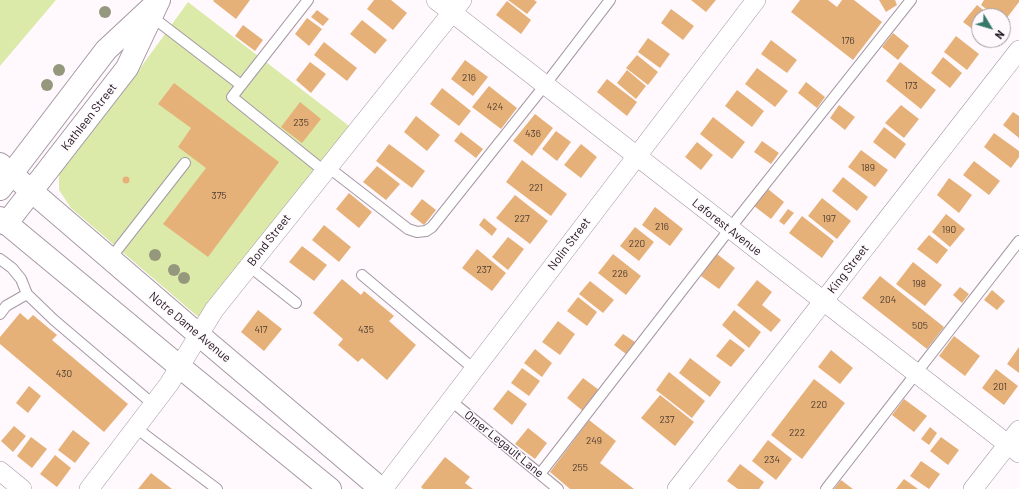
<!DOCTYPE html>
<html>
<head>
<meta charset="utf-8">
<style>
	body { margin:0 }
	#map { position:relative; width:1019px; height:489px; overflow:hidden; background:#fff9fe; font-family:Barlow,sans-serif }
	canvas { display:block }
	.north { position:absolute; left:971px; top:8px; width:40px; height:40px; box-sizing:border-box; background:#fff9fe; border:1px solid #a39da2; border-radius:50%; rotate:128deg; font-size:11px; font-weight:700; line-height:16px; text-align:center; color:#191419 }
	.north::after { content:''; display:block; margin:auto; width:14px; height:18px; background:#357869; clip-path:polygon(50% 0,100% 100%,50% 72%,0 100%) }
</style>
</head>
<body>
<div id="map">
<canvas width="1019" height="489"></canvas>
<div class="north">N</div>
</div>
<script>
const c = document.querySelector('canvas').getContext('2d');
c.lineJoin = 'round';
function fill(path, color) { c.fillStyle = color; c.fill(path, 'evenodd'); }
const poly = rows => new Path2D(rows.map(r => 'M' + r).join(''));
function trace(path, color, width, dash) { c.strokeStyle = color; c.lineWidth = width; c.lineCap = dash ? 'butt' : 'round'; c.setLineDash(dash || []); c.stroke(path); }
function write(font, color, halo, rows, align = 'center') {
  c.font = font + ' Barlow,sans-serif'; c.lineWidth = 3; c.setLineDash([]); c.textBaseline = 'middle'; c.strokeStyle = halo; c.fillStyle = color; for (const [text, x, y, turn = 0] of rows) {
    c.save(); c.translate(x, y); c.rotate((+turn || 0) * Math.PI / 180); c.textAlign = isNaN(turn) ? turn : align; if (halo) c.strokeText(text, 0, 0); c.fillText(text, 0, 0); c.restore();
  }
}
fill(poly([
	[0,0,56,0,0,66],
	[188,2,357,132,203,321,71,208,59,190,59,168,136,74]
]), '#dceaa9');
fill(poly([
	[214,0,250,0,236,19,213,1],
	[374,0,391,0,407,13,393,30,367,9],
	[508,0,534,0,537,2,527,14],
	[691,0,716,0,706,12],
	[800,0,828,0,837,7,842,0,854,0,882,22,853,60,791,12],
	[879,0,895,0,897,5,886,12],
	[984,0,1019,0,1019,2,1003,23,1003,16,995,16,981,5],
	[507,1,531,20,521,34,496,15],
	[977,5,991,16,979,16,979,34,963,22],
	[671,9,694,26,683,40,661,23],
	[317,10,329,19,323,26,311,17],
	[307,18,322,29,309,46,295,34],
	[362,20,387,40,375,54,350,34],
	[243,25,263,40,255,51,235,36],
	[893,33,909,46,898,60,882,47],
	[956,36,979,54,967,70,944,52],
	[648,38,670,54,660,68,638,52],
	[771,40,797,60,787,73,761,54],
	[324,42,357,68,347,81,314,55],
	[637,55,658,72,648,85,626,68],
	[943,57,962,73,950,88,931,73],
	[465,60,488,77,473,96,451,79],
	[310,62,326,74,311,93,296,80],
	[900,62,936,90,921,109,886,81],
	[757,68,788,91,775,107,745,84],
	[627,70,646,86,636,99,617,83],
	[607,79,637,102,627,116,597,92],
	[806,82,825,97,817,108,798,93],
	[174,83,279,162,208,257,163,224,206,168,178,147,191,128,158,104],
	[489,86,517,108,501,129,472,107],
	[442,88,471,111,459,126,430,104],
	[737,90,764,111,752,127,725,106],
	[300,102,321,119,302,143,281,127],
	[839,105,855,117,845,130,830,118],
	[901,105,919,119,904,138,885,123],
	[1013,112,1019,116,1019,138,1003,125],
	[535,114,553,128,532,156,513,141],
	[416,116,440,135,427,151,404,132],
	[713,117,745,142,732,159,700,134],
	[884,127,906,144,895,159,873,142],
	[556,131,571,142,557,161,542,149],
	[461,132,483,149,476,158,454,141],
	[994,133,1019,151,1019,157,1011,168,984,147],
	[762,141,779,153,771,164,754,152],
	[697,142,713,155,701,170,685,157],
	[389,144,425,171,412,188,376,161],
	[581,144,597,157,581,178,564,165],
	[861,150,888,170,875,187,848,167],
	[522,160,567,194,551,216,506,182],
	[974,161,1000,181,989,195,963,175],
	[377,166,400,184,386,200,363,182],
	'122.5 180a3.5 3.5 0 1 1 7 0a3.5 3.5 0 1 1-7 0Z',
	[843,177,868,197,857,211,832,191],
	[949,178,972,195,959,213,937,195],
	[768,189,784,202,771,219,754,206],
	[349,193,372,212,359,228,336,209],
	[515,195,548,221,530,244,496,218],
	[822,198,851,221,837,239,808,216],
	[422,199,436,210,424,225,410,214],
	[655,207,683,229,670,246,642,225],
	[788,209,794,213,784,225,779,221],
	[946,214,965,229,950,247,932,232],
	[802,216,834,241,822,258,789,233],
	[484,218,497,229,492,236,479,225],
	[324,225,351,247,339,262,312,240],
	[635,227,654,242,639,261,620,246],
	[929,235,948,250,937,264,917,249],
	[508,237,524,249,508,270,492,257],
	[302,246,327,265,314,281,289,262],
	[477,249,506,273,492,291,462,268],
	[613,254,641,276,626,295,598,273],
	[717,254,735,268,719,289,701,276],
	[913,262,942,285,925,306,896,284],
	[880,276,944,327,927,349,862,298],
	[342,279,361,295,364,291,394,316,389,321,416,345,387,380,362,358,358,362,338,345,343,339,313,313],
	[757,280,772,292,762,305,781,320,771,332,737,305],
	[590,281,614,300,603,313,579,294],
	[960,287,969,294,962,303,953,295],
	[992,290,1005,301,997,310,984,300],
	[578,297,597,312,587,326,567,311],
	[258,310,282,329,264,351,241,332],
	[734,310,761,332,749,348,722,325],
	[20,313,28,320,33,315,57,335,52,340,128,404,104,432,0,344,0,337],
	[558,321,575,334,560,355,542,342],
	[623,334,635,342,626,354,614,345],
	[954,336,980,356,965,376,939,356],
	[730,339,745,350,731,367,716,356],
	[1019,347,1019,373,1007,364],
	[535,349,552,363,542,377,524,363],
	[831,350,853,368,840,384,818,367],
	[690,358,721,382,710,397,679,373],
	[522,368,540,381,529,396,511,383],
	[996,369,1018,386,1004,405,982,388],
	[669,372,705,401,692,418,656,390],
	[583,378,599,390,583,411,567,398],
	[814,379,845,403,802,459,771,435],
	[29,386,41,396,28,413,16,403],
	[508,390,527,404,512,425,493,409],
	[660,395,694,422,675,446,641,418],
	[904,399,927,416,914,432,892,415],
	[589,420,616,441,600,463,634,489,570,489,550,472],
	[14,426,26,436,13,452,1,441],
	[930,427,937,433,929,445,921,439],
	[528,428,547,443,535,459,515,444],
	[73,430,90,443,75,463,58,450],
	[31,437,47,449,32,468,17,456],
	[941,437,959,450,948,465,930,451],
	[768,440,792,459,776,480,752,461],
	[55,455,71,468,57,487,40,474],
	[445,457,470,477,465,483,473,489,423,489,421,487],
	[921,461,940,474,929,489,910,476],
	[740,464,764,482,759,489,738,489,727,481],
	[151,473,172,489,138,489],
	[904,479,918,489,896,489],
	[841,480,853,489,834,489]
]), '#e6b178');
const lane = poly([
	[308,0,232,97,324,171],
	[151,16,241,85],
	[328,167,408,229,417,232,426,231,432,227,545,85,610,0],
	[0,259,12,268,21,279,27,294,54,320,154,405],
	[110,259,185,163],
	[249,266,296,303],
	[362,275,474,369],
	[0,314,6,306,27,294],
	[450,400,558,489],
	[136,428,217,489],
	[540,474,739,217,911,0],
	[826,489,1019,241]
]);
const street = poly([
	[436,0,1019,453],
	[0,471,22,489],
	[89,489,169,384,214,310,462,0],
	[383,489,756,0],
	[677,489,1019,50],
	[973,489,1019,430]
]);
const secondary = poly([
	[0,164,199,335,381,489],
	[0,189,106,50,150,9],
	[0,218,180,367,330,489],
	[6,224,127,68,159,0]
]);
trace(lane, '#a598a4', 12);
trace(street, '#a598a4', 20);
trace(secondary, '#a598a4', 24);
trace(lane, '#fff', 10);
trace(street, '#fff', 19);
trace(secondary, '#fff', 22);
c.fillStyle = '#95987d';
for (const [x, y] of [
	[105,12],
	[59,70],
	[47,85],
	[155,255],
	[174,270],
	[184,278]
]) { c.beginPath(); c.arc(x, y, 6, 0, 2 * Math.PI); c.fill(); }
write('10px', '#4c3b31', null, [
	["176",848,41],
	["216",469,78],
	["173",911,86],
	["424",495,107],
	["235",301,123],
	["436",533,134],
	["189",868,168],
	["221",536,188],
	["375",219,196],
	["227",522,219],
	["197",829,219],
	["216",662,227],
	["190",949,230],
	["220",637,244],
	["237",484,270],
	["226",620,274],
	["198",919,284],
	["204",888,300],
	["505",920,326],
	["417",261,330],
	["435",366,330],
	["430",64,374],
	["201",1000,387],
	["220",819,405],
	["237",667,420],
	["222",797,433],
	["249",594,441],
	["234",772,460],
	["255",580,468]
]);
write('12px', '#191419', '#fff9fe', [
	["Kathleen Street",89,117,-52],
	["Laforest Avenue",727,227,38],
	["Bond Street",269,240,-52],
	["Nolin Street",569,244,-53],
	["King Street",848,269,-52],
	["Notre Dame Avenue",190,327,40],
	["Omer Legault Lane",504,444,39]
]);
</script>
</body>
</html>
